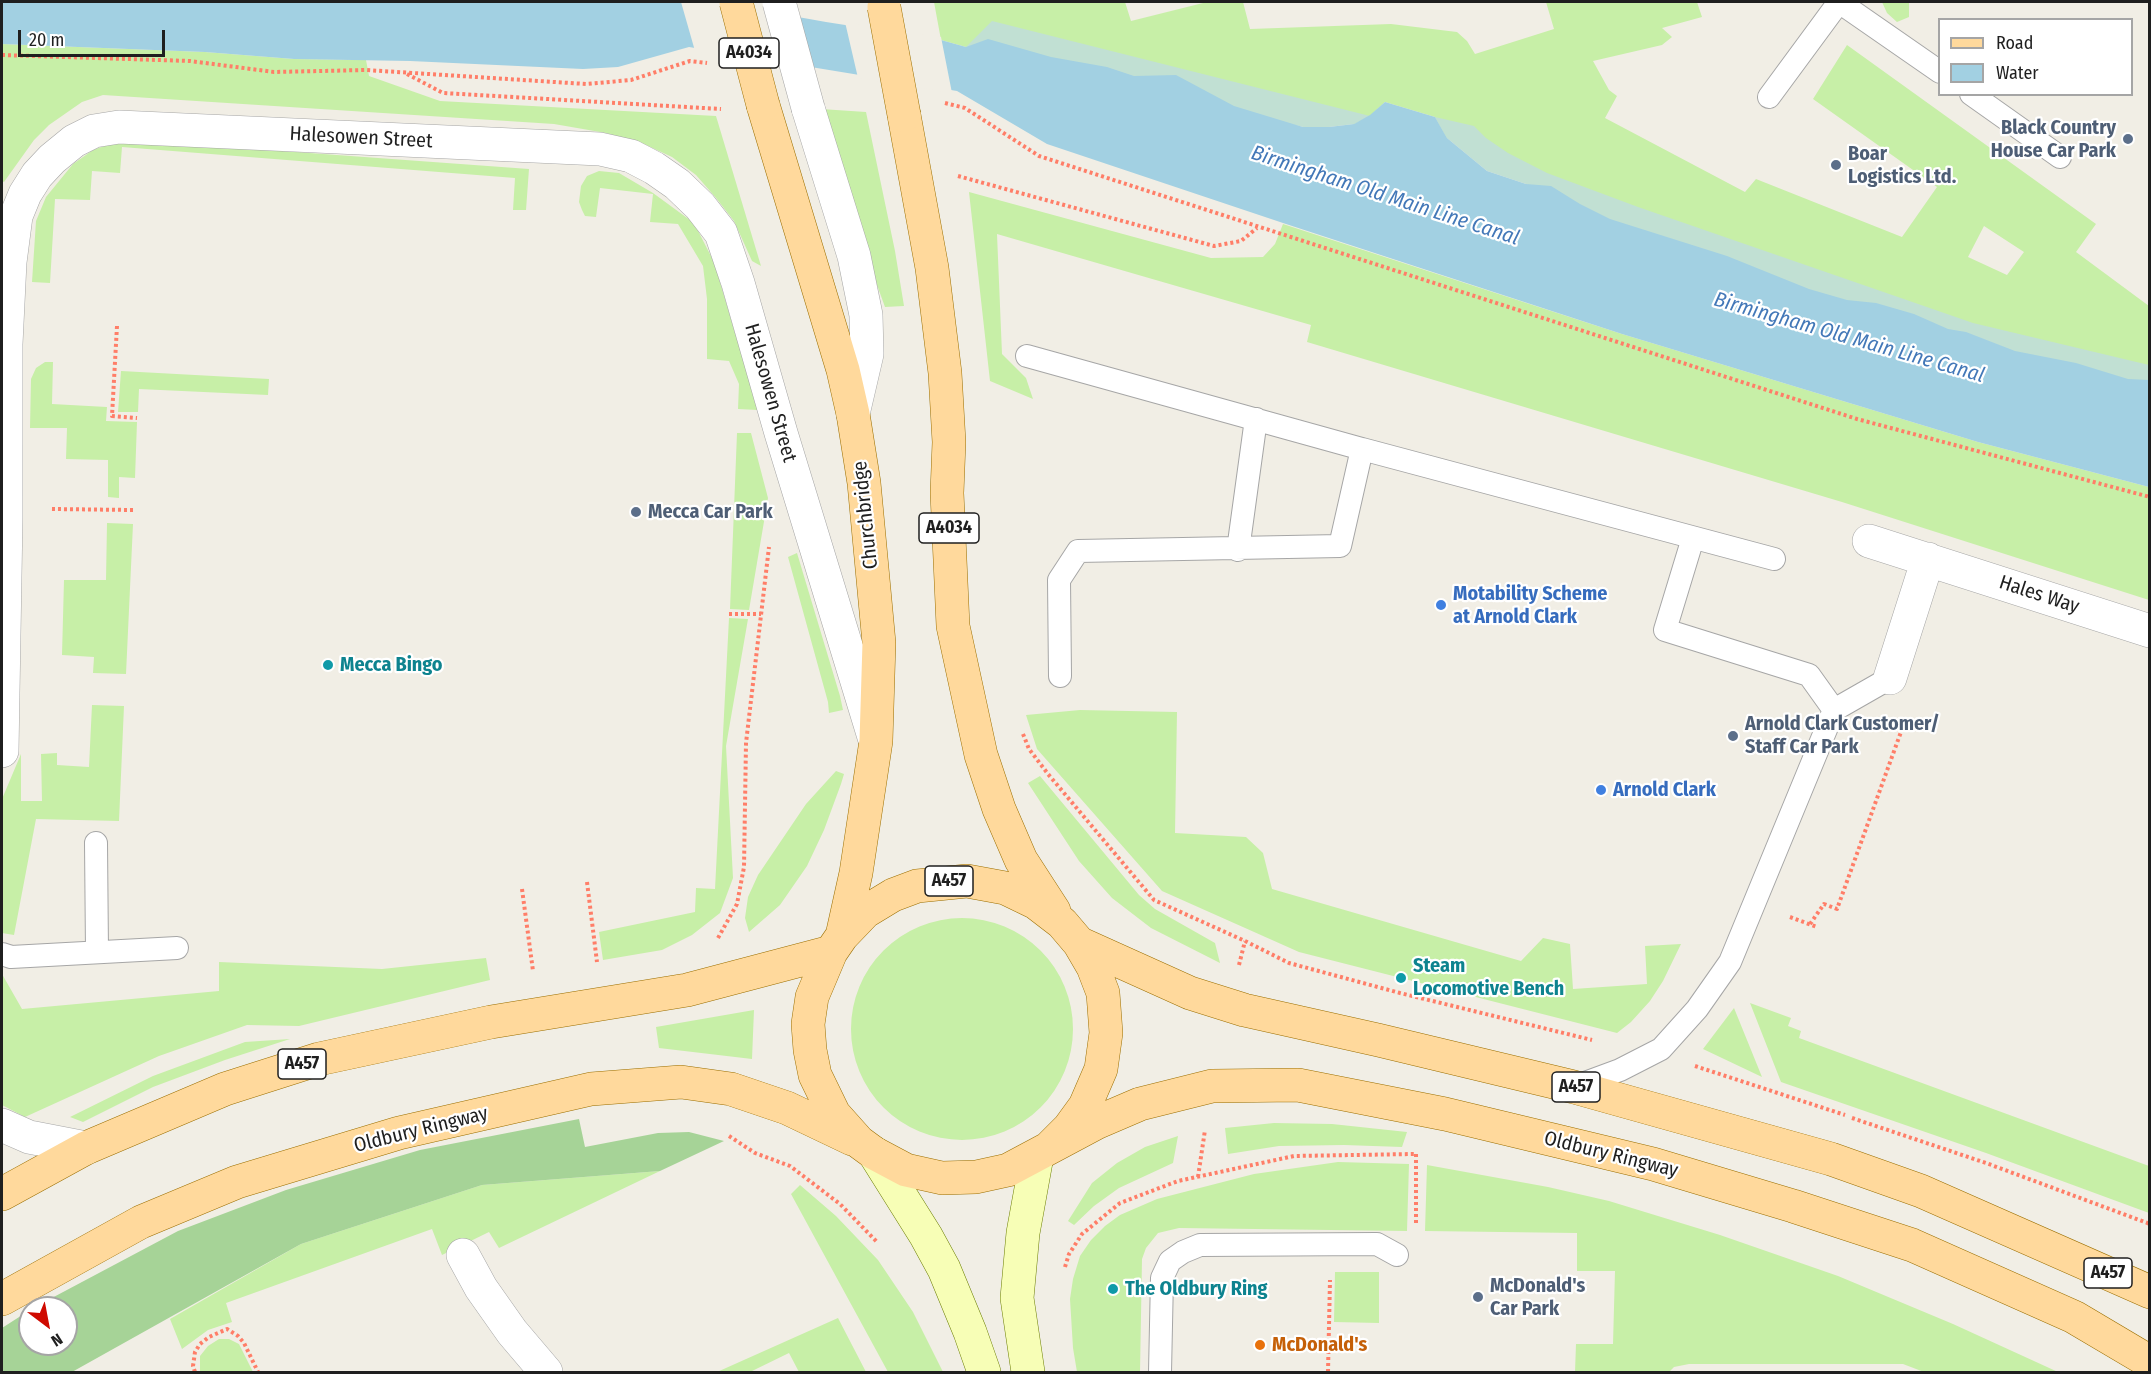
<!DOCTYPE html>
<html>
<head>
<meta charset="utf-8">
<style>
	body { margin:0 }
	#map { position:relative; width:2151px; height:1374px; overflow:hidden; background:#f1eee5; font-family:"Fira Sans Condensed",sans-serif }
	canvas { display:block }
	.frame { position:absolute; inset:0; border:3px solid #1f1f1f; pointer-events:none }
	.legend { position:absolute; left:1938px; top:18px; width:195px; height:78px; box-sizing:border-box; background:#fff; border:2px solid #a5a5a5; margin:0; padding:8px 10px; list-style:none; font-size:18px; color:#1f1f1f }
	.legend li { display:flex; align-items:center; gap:12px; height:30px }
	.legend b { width:30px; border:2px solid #a5a5a5 }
	.north { position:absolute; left:18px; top:1296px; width:60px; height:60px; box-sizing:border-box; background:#fff; border:2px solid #a5a5a5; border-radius:50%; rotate:148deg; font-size:16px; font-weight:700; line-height:24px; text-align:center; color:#1f1f1f }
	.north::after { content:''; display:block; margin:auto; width:21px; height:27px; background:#cf0a00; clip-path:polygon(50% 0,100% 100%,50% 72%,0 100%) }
	.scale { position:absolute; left:18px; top:30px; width:147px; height:27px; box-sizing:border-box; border:3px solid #1f1f1f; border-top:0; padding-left:8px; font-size:18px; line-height:21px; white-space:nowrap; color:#1f1f1f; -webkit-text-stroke:4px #fff; paint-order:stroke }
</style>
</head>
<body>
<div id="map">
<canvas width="2151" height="1374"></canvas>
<div class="frame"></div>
<ul class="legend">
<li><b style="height:8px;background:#ffd99c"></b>Road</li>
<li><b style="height:16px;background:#a2d0e2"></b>Water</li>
</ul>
<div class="north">N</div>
<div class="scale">20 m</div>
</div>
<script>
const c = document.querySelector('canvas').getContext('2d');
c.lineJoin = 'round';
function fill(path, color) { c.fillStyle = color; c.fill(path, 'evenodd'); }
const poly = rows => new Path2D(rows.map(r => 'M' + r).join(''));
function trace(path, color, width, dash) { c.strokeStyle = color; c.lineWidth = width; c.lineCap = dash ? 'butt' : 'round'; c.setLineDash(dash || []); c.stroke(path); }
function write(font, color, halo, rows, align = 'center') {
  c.font = font + ' "Fira Sans Condensed",sans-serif'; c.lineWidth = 4.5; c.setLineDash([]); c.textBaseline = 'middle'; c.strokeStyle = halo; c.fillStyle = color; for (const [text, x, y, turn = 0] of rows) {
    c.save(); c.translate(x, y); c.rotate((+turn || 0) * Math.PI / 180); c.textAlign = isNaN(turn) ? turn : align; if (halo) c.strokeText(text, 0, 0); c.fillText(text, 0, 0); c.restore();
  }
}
fill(poly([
	[934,2,1125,2,1131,21,1207,2,1243,2,1250,29,1391,24,1457,32,1467,41,1475,54,1554,29,1546,2,1697,2,1702,17,1662,28,1672,37,1662,45,1593,61,1609,90,1617,96,1605,118,1745,192,1756,179,1902,237,1937,187,1813,99,1847,45,2096,224,2076,252,2149,306,2149,380,2015,351,1447,138,1435,117,1385,102,1370,116,1354,124,966,47,941,40],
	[1984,226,2024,252,2007,275,1968,257],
	[1882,2,1909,2,1909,17,1897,22,1887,13],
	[2,44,205,52,294,59,366,60,369,76,440,101,716,116,761,266,752,261,734,221,716,198,696,175,672,157,646,145,606,133,554,124,103,95,82,102,49,125,34,140,4,182,2,181],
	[821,109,866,112,895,251,904,306,885,307,865,252],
	[131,140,529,169,526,210,513,210,515,178,122,147,120,173,92,171,90,200,55,199,50,283,32,282,36,221,46,197,73,164,93,150,110,144],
	[599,171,619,173,653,193,694,223,714,262,758,410,738,409,739,384,729,361,707,359,707,299,703,266,678,224,650,222,653,194,600,188,596,217,585,216,582,210,579,202,581,186,587,176],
	[969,192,1211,258,1263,257,1275,244,1283,224,1622,334,1978,442,2149,487,2149,600,1842,502,1307,342,1311,325,997,234,1002,354,1026,378,1033,399,990,381],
	[45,362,53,362,52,404,107,407,106,421,137,422,135,478,119,477,119,498,108,497,108,460,66,459,67,428,30,428,31,379,36,368],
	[121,371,269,379,268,395,139,389,138,412,118,412],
	[737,433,751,433,768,498,749,610,730,609],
	[107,523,133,524,126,674,93,673,94,657,62,655,64,580,106,580],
	[797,553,840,696,843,710,829,713,828,702,788,557],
	[729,618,748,619,726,746,733,878,720,913,692,935,662,950,603,960,599,932,695,912,696,888,715,889],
	[92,705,124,706,119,821,36,819,14,935,2,933,2,799,21,754,21,801,42,801,41,754,57,753,57,765,89,767],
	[1080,710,1177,712,1175,833,1246,837,1263,853,1272,889,1521,961,1543,938,1570,944,1573,989,1647,984,1645,946,1681,944,1663,981,1650,1001,1631,1022,1617,1033,1299,952,1162,891,1037,749,1026,715],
	[836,771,844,774,841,784,824,830,807,866,780,905,749,932,745,918,748,897,758,875,806,804],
	[1040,776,1139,895,1155,909,1215,943,1220,963,1151,928,1112,898,1079,861,1028,783],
	'851 1029a111 111 0 1 1 222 0a111 111 0 1 1-222 0Z',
	[486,958,490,980,299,1026,247,1025,159,1056,25,1117,2,1105,2,974,22,1009,219,991,219,962,382,969],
	[1750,1003,1791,1018,1788,1026,1801,1031,1799,1038,2149,1166,2149,1213,1986,1153,1781,1082],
	[1734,1008,1762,1077,1703,1049],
	[754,1010,752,1059,659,1048,656,1027],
	[290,1039,225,1060,153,1087,83,1122,70,1117,153,1076,245,1042],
	[1274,1123,1332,1124,1407,1132,1402,1147,1344,1145,1279,1146,1228,1154,1225,1128],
	[1178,1136,1173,1163,1119,1188,1094,1206,1074,1225,1068,1221,1092,1183,1117,1163,1145,1147],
	[1338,1162,1409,1164,1407,1231,1179,1228,1158,1233,1146,1248,1142,1259,1140,1372,1077,1372,1073,1348,1070,1299,1073,1279,1080,1256,1091,1240,1105,1226,1120,1215,1157,1199,1254,1174],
	[1427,1165,1548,1187,1609,1201,1720,1235,1838,1276,1953,1324,2058,1372,1924,1372,1903,1364,1689,1364,1674,1367,1669,1372,1575,1372,1576,1344,1613,1344,1615,1271,1577,1271,1577,1233,1425,1231],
	[660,1171,499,1248,489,1232,442,1255,432,1229,226,1303,232,1322,208,1330,182,1349,170,1319,301,1244,482,1185],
	[800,1185,836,1216,878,1260,913,1312,943,1372,888,1372,791,1194],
	[1335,1272,1379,1272,1379,1323,1334,1322],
	[838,1318,866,1372,799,1372,789,1353,750,1372,717,1372],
	[219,1339,229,1339,239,1344,253,1372,200,1372,200,1356,208,1346]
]), '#c7efa7');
fill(poly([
	[579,1119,585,1147,658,1133,689,1132,724,1141,660,1171,482,1185,301,1244,72,1372,2,1372,2,1328,30,1310,30,1344,66,1344,66,1308,33,1308,178,1231,286,1190,420,1150]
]), '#a6d397');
fill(poly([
	[992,21,1370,116,1354,124,1329,127,1303,127,966,47],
	[1435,117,1474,126,1486,138,1508,153,1547,173,1638,207,1973,323,2149,365,2149,393,1816,310,1526,184,1487,171,1447,138]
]), '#c1e0d3');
fill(poly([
	[2,2,714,2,826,22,941,40,966,47,988,39,1051,57,1107,67,1134,76,1176,75,1234,106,1303,127,1329,127,1354,124,1370,115,1385,102,1435,117,1447,138,1487,171,1526,184,1551,186,1580,204,1610,219,1727,256,1809,289,1847,300,1876,303,1914,314,1948,329,1966,332,2015,351,2076,363,2128,379,2149,380,2149,487,1978,442,1622,334,1283,223,1047,144,957,91,689,47,618,67,583,69,410,61,294,59,205,52,2,44]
]), '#a2d0e2');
fill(poly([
	[681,2,730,2,795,14,810,70,695,51],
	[845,22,941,37,952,93,858,78]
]), '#f1eee5');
const service = poly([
	[1839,2,1940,72],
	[1971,94,2060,157],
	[1769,97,1839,2],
	[1027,356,1362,449],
	[1693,538,1665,630,1809,675,1834,710],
	[1238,550,1256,419],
	[1060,676,1059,580,1078,551,1340,546,1362,449,1774,559],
	[96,843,97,952],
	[2,954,11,957,177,948],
	[1574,1087,1620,1070,1661,1049,1697,1009,1730,962,1834,710,1890,678],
	[1160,1372,1162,1278,1170,1261,1183,1252,1200,1245,1377,1244,1397,1255]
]);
const minor = poly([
	[1869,541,2150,631],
	[1890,678,1928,559],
	[2,751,6,518,6,344,10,262,16,216,25,194,37,175,52,159,74,141,94,131,119,127,600,149,631,156,654,168,677,184,700,206,721,233,738,283,781,433,874,737],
	[2,1125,29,1137,86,1148],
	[463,1255,481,1288,512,1332,546,1372]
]);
const tertiary = poly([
	[808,108,854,256,866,315,867,354,853,414]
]);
const secondary = poly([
	[874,1153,926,1236,944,1269,970,1332,984,1372],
	[1028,1372,1017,1298,1023,1233,1037,1156]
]);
const primary = poly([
	[763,105,843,370,853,414,864,483,879,643,876,741,856,873,842,936],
	[904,115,932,268,945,373,949,442,947,493,953,626,981,755,999,809,1021,860,1054,911],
	[1079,943,1190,993,1244,1010,1378,1040,1574,1087,1831,1159,1921,1191,2150,1292],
	[1051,1146,1069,1128,1085,1106,1101,1069,1106,1033,1103,993,1093,967,1079,943,1062,923,1036,903,1005,888,967,881,917,886,893,895,865,912,842,936,831,952,812,997,808,1024,810,1050,815,1075,834,1114,859,1142,874,1153,906,1170,942,1178,976,1177,1008,1170,1098,1122,1140,1104,1212,1086,1298,1085,1445,1114,1653,1164,1793,1206,1912,1245,2074,1317,2150,1362],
	[2,1194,86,1148,225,1089,319,1059,491,1022,687,990,831,952],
	[2,1299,141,1222,237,1182,399,1133,591,1089,681,1082,731,1089,787,1108,852,1139]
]);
trace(service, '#a6a6a6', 24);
trace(minor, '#a6a6a6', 34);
trace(tertiary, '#a6a6a6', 34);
trace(secondary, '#6a7d00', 34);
trace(primary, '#9b6f00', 34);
trace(poly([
	[2,55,190,61,274,72,366,70,586,84,631,80,690,61,707,63],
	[407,74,443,93,721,109],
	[945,103,965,108,1039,156,1857,419,2150,497],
	[958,176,1214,246,1241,241,1257,228],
	[117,326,112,416,137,418],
	[52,509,133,510],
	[729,614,761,614],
	[1023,734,1029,749,1048,774,1154,900,1245,941,1289,963,1400,993,1592,1040],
	[587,882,597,962],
	[522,889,533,971],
	[1790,917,1817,927],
	[1810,924,1824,904,1837,909,1906,718],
	[718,938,737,904,744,867,746,743,769,547],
	[1239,965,1245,941],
	[1695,1066,1845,1115],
	[1852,1118,1986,1163,2150,1224],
	[729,1136,755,1153,790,1166,840,1204,877,1242],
	[1416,1154,1416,1223],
	[1198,1177,1205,1130],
	[1065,1267,1069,1254,1082,1234,1120,1203,1178,1181,1294,1156,1415,1154],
	[195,1372,193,1366,195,1352,200,1344,209,1337,227,1329,238,1336,244,1343,258,1372],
	[1328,1372,1330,1280]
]), '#ff7e68', 4, [3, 3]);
trace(service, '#fff', 22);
trace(minor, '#fff', 33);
trace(tertiary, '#fff', 33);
trace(secondary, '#f7feb6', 33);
trace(primary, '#ffd99c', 33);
const tertiaryBridge = poly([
	[779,2,808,108]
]);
const primaryBridge = poly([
	[736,2,763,105],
	[884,7,904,115]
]);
trace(tertiaryBridge, '#a6a6a6', 34, []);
trace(primaryBridge, '#9b6f00', 34, []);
trace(tertiaryBridge, '#fff', 33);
trace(primaryBridge, '#ffd99c', 33);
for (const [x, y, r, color] of [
	[2128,139,6,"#5c6f8a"],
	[1836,165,6,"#5c6f8a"],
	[636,512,6,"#5c6f8a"],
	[1441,605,6,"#3f7fe0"],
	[328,665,6,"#0f9aa8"],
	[1733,736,6,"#5c6f8a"],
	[1601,790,6,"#3f7fe0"],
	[1401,978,6,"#0f9aa8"],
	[1113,1289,6,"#0f9aa8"],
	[1478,1297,6,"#5c6f8a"],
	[1260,1345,6,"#e8710a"]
]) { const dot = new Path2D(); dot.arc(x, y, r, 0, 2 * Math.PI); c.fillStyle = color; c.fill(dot); trace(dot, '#fff', 2); }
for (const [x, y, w] of [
	[749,53,60],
	[949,528,60],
	[949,881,48],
	[302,1064,48],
	[1576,1087,48],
	[2108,1273,48]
]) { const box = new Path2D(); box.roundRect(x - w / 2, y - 15, w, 30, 4.5); c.fillStyle = '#fff'; c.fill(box); trace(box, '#1f1f1f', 1.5); }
write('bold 18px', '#1f1f1f', null, [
	["A4034",749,53],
	["A4034",949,528],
	["A457",949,881],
	["A457",302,1064],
	["A457",1576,1087],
	["A457",2108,1273]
]);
write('bold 20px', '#4e5e75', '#fff', [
	["Black Country",2116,128,"right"],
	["House Car Park",2116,151,"right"],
	["Boar",1848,154],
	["Logistics Ltd.",1848,177],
	["Mecca Car Park",648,512],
	["Arnold Clark Customer/",1745,724],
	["Staff Car Park",1745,747],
	["McDonald's",1490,1286],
	["Car Park",1490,1309]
], 'left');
write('20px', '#1f1f1f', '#fff', [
	["Halesowen Street",361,138,3],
	["Halesowen Street",770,393,74],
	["Churchbridge",866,515,-96],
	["Hales Way",2039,595,18],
	["Oldbury Ringway",421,1130,-14],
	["Oldbury Ringway",1611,1155,14]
]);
write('bold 20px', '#366cbe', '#fff', [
	["Motability Scheme",1453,594],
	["at Arnold Clark",1453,617],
	["Arnold Clark",1613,790]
], 'left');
write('bold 20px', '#0d838f', '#fff', [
	["Mecca Bingo",340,665],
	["Steam",1413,966],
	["Locomotive Bench",1413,989],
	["The Oldbury Ring",1125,1289]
], 'left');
write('bold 20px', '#c56008', '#fff', [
	["McDonald's",1272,1345]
], 'left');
write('italic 21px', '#4378b8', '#fff', [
	["Birmingham Old Main Line Canal",1385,196,18],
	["Birmingham Old Main Line Canal",1849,338,16]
]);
</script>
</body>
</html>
